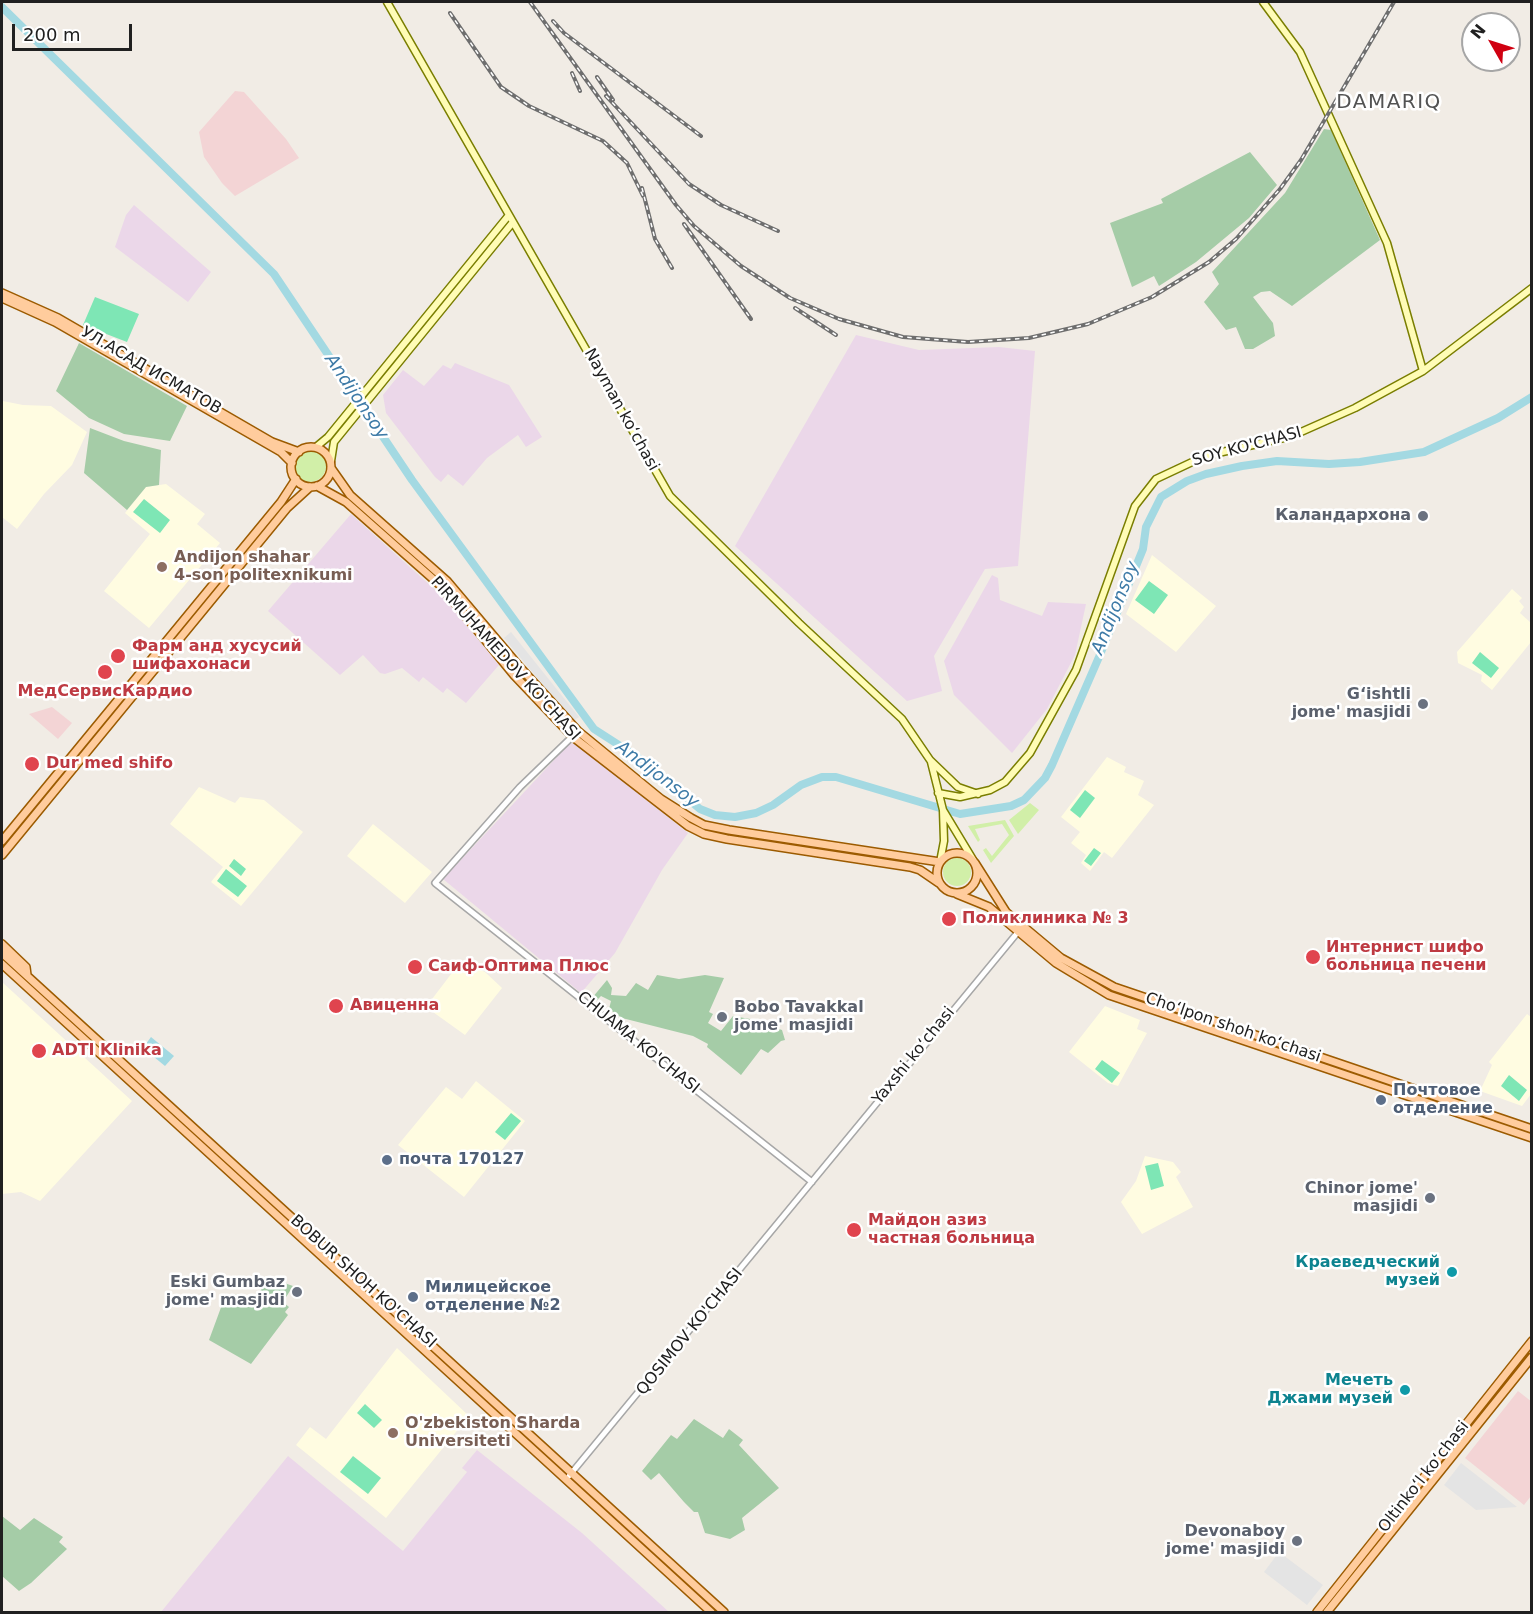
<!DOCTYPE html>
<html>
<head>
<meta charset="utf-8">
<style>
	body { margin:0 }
	#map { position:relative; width:1533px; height:1614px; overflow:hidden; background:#f1ece5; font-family:"DejaVu Sans",sans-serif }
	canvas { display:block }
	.frame { position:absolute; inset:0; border:3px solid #202020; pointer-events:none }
	.north { position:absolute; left:1461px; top:12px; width:60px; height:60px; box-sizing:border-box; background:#fff; border:2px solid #a6a6a6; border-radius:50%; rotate:309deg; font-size:16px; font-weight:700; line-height:24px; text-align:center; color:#202020 }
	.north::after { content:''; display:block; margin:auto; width:21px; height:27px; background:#d00011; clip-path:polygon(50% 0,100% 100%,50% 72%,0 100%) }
	.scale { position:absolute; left:12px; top:24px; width:120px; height:27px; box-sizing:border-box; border:3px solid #202020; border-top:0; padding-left:8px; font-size:18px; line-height:21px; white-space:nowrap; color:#202020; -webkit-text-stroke:4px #fff; paint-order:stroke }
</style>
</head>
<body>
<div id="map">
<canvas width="1533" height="1614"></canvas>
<div class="frame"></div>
<div class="north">N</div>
<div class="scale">200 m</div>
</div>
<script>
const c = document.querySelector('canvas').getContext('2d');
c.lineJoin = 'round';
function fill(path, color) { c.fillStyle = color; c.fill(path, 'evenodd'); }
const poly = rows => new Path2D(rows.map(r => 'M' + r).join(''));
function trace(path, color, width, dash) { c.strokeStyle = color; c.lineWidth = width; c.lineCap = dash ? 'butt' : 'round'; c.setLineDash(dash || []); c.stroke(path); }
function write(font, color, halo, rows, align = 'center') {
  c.font = font + ' "DejaVu Sans",sans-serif'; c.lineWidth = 5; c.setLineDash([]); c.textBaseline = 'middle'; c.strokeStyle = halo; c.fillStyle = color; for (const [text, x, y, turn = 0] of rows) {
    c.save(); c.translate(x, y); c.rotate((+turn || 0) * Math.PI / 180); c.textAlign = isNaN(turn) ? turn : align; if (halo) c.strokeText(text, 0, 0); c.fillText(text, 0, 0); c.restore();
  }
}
fill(poly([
	[235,91,244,92,286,139,299,158,235,196,222,183,204,157,199,132],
	[52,707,72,723,58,739,29,714],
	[1518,1391,1532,1402,1531,1496,1524,1505,1465,1458]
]), '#f3d4d5');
fill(poly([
	[134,205,211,272,188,302,115,247,126,215],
	[856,335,919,350,999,347,1035,351,1018,566,985,569,934,656,942,691,907,701,735,546],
	[455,363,509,385,542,437,526,447,518,435,487,458,463,486,448,474,441,482,435,477,386,413,383,395,403,370,424,386,443,365,451,369],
	[351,514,442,596,499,665,466,703,447,688,443,693,423,677,419,682,402,668,385,674,380,673,363,655,340,675,268,611],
	[992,575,998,578,1000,600,1042,616,1048,602,1086,604,1075,655,1047,709,1012,753,954,695,944,661],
	[570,743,576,744,688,833,662,870,615,953,581,993,443,879],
	[477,1450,582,1533,669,1612,161,1612,288,1456,403,1551,467,1472,462,1468]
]), '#ebd7e9');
fill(poly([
	[3,401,23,405,51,406,87,432,72,465,44,494,17,529,2,517],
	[166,484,205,514,197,524,220,543,149,628,104,591,150,534,125,513,146,487],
	[1152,555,1216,606,1176,652,1126,614],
	[1512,589,1522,598,1519,601,1524,607,1520,613,1531,623,1531,642,1492,690,1481,681,1482,675,1458,663,1457,652],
	[1107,757,1126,767,1124,772,1144,781,1138,795,1154,805,1112,858,1104,852,1090,871,1081,863,1086,855,1071,843,1080,832,1061,817],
	[199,787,235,803,240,797,264,800,303,832,241,906,211,882,223,867,170,824],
	[373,824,432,872,405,903,347,856],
	[461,961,485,972,502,988,465,1035,426,1007],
	[2,982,132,1101,40,1201,21,1192,2,1194],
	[1105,1006,1140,1020,1137,1029,1147,1033,1118,1086,1108,1083,1069,1052],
	[1527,1014,1531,1017,1531,1094,1522,1106,1480,1091,1492,1065,1489,1062],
	[476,1081,525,1121,464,1197,398,1145,446,1087,462,1099],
	[1145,1156,1173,1162,1181,1172,1176,1177,1193,1207,1142,1234,1121,1202,1136,1181],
	[397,1348,469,1416,386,1518,296,1445,310,1427,326,1439]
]), '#fffce1');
fill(poly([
	'294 466a16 16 0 1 1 32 0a16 16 0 1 1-32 0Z',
	[1030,803,1039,810,1018,834,1009,820],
	[1005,820,1014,836,991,863,983,850,986,848,992,856,1009,835,1002,824,975,829,980,840,978,842,968,826],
	'943 872a14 14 0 1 1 28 0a14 14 0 1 1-28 0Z'
]), '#d1efa8');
fill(poly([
	[1324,129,1331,130,1380,240,1292,306,1270,291,1261,292,1253,297,1273,323,1275,336,1253,349,1245,349,1236,327,1226,330,1204,302,1219,284,1212,272,1285,193],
	[1250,152,1277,185,1249,218,1196,262,1159,286,1154,276,1132,287,1110,223,1163,203,1161,199],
	[79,343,187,406,170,441,124,434,89,418,56,391],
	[90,428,124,441,161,450,159,485,146,487,127,510,84,473],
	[657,975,679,979,705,975,724,978,709,1012,713,1014,708,1023,721,1031,733,1016,750,1019,782,1030,785,1040,781,1041,768,1053,761,1049,741,1075,707,1047,708,1044,693,1036,622,1018,609,1009,611,1001,601,996,596,1001,592,998,607,980,612,988,611,995,626,996,636,983,648,990],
	[267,1277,293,1286,283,1302,289,1307,285,1312,288,1315,251,1364,209,1340,223,1302,231,1294,257,1298],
	[694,1419,723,1438,729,1429,743,1440,739,1445,779,1488,742,1518,745,1530,730,1539,705,1533,698,1512,694,1512,684,1502,659,1473,651,1480,642,1471,671,1435,677,1439],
	[2,1516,20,1530,34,1518,63,1537,59,1542,67,1549,31,1583,19,1591,2,1576]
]), '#a5cca7');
fill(poly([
	[95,297,139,314,127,342,83,325],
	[144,499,170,520,160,533,133,512],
	[1149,581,1168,595,1154,614,1135,600],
	[1480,652,1499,668,1491,678,1472,663],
	[1085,790,1095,798,1080,818,1070,810],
	[1094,848,1101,853,1091,866,1084,861],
	[234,859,246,869,241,876,229,866],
	[226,869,247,886,238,897,217,881],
	[1102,1060,1120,1073,1112,1083,1095,1069],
	[1509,1075,1527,1090,1519,1101,1501,1086],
	[511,1113,521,1121,505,1140,495,1132],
	[1158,1163,1164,1186,1151,1190,1145,1166],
	[365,1404,382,1420,374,1428,357,1413],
	[353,1456,381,1478,368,1494,340,1472]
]), '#7ee6b5');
fill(poly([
	[511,632,579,717,573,721,504,638],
	[1461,1463,1493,1488,1517,1507,1476,1510,1444,1485],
	[1279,1552,1323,1585,1307,1605,1264,1572]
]), '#e4e4e4');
fill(poly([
	[151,1037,174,1056,165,1066,143,1048]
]), '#a3d9e2');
trace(poly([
	[2,7,274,274,412,480,594,729,636,756,700,809,715,815,735,817,756,813,773,805,801,785,822,777,836,777,960,814,1011,806,1024,800,1045,778,1052,765,1099,657,1143,549,1146,527,1161,497,1187,481,1206,474,1242,466,1277,461,1329,464,1360,462,1424,452,1498,418,1532,397]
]), '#a3d9e2', 8);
const tertiary = poly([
	[575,734,520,787,435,883,812,1182],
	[569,1476,1018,932]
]);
const secondary = poly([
	[387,2,670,496,799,623,902,719,930,760,958,787,978,794],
	[1263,2,1300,52,1387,243,1423,371],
	[316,447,328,437,509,215],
	[331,461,334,442,513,222],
	[931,762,943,810,944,841,940,862],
	[938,793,960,797,990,790,1005,782,1030,753,1076,670,1135,506,1156,479,1205,456,1292,436,1355,408,1423,371,1532,288],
	[943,810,975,863]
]);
const primary = poly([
	[2,293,58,318,272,442,299,452],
	[2,298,55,322,281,452,292,463],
	'291 467a20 20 0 1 1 40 0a20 20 0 1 1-40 0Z',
	[331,468,350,495,447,581,518,665,578,731,661,799,691,818,704,825,729,830,940,862],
	[317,486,346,502,441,586,514,675,573,737,688,826,704,834,727,839,910,867,920,870,939,883],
	[2,841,281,502,296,479],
	'937 873a20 20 0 1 1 40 0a20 20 0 1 1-40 0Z',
	[2,855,287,508,310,487],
	[975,863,1006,912,1061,958,1114,987,1532,1129],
	[957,894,989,907,1056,963,1109,995,1532,1138],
	[2,944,26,967,27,975],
	[2,953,724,1612],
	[2,964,711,1612],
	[1317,1612,1532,1341],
	[1327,1612,1532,1357]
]);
trace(tertiary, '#a7a7a7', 8);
trace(secondary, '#7a7e00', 9);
trace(primary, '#9c5b00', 10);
trace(tertiary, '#fff', 5);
trace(secondary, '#fffcb6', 6);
trace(primary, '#ffcc9d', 7);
const rail = poly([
	[530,2,676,205,694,226,741,266,790,298,839,319,903,337,968,342,1029,338,1088,324,1152,297,1209,262,1236,239,1280,189,1301,160,1394,2],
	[450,13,501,87,529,106,603,141,627,163,643,196],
	[553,21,564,33,701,136],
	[572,73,580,91],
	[597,77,613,100],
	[606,96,689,184,721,205,778,231],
	[642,188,655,239,672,268],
	[684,224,751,319],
	[795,308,836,335]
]);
trace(rail, '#6e6e6e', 4);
trace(rail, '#fff', 1.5, [4.5]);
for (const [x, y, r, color] of [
	[1423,516,6,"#6b7280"],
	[162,567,6,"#8d6e63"],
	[118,656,8,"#e0444e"],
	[105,672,8,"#e0444e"],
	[1423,704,6,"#6b7280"],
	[32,764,8,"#e0444e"],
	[949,919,8,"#e0444e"],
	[1313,957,8,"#e0444e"],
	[415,967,8,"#e0444e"],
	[336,1006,8,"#e0444e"],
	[722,1017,6,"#6b7280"],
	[39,1051,8,"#e0444e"],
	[1381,1100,6,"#5c6f8a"],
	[387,1160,6,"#5c6f8a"],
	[1430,1198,6,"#6b7280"],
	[854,1230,8,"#e0444e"],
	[1452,1272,6,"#0f9aa8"],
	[297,1292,6,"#6b7280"],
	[413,1297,6,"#5c6f8a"],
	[1405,1390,6,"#0f9aa8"],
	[393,1433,6,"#8d6e63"],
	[1297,1541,6,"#6b7280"]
]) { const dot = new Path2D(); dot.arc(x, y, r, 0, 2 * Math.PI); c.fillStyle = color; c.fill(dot); trace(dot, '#fff', 2); }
write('16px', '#202020', '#fff', [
	["УЛ.АСАД ИСМАТОВ",151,371,30],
	["Nayman koʻchasi",621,410,61],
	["SOY KO'CHASI",1247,447,-15],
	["PIRMUHAMEDOV KO'CHASI",505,659,48],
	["Choʻlpon shoh koʻchasi",1233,1028,19],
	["CHUAMA KO'CHASI",638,1043,39],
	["Yaxshi koʻchasi",914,1056,-51],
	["BOBUR SHOH KO'CHASI",363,1282,42],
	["QOSIMOV KO'CHASI",690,1332,-51],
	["Oltinkoʻl koʻchasi",1424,1477,-52]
]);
write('bold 16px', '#5b616d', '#fff', [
	["Каландархона",1411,516],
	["Gʻishtli",1411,695],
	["jome' masjidi",1411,713],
	["Bobo Tavakkal",734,1008,"left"],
	["jome' masjidi",734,1026,"left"],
	["Chinor jome'",1418,1189],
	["masjidi",1418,1207],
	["Eski Gumbaz",285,1283],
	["jome' masjidi",285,1301],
	["Devonaboy",1285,1532],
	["jome' masjidi",1285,1550]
], 'right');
write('bold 16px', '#785e54', '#fff', [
	["Andijon shahar",174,558],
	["4-son politexnikumi",174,576],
	["O'zbekiston Sharda",405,1424],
	["Universiteti",405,1442]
], 'left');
write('bold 16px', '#be3a42', '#fff', [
	["Фарм анд хусусий",132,647],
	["шифахонаси",132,665],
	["МедСервисКардио",105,692,"center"],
	["Dur med shifo",46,764],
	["Поликлиника № 3",962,919],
	["Интернист шифо",1326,948],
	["больница печени",1326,966],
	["Саиф-Оптима Плюс",428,967],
	["Авиценна",350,1006],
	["ADTI Klinika",52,1051],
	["Майдон азиз",868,1221],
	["частная больница",868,1239]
], 'left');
write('bold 16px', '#4e5e75', '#fff', [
	["Почтовое",1393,1091],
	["отделение",1393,1109],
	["почта 170127",399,1160],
	["Милицейское",425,1288],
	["отделение №2",425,1306]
], 'left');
write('bold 16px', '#0d838f', '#fff', [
	["Краеведческий",1440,1263],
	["музей",1440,1281],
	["Мечеть",1393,1381],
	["Джами музей",1393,1399]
], 'right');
write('italic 18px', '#3e7ba7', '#fff', [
	["Andijonsoy",356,397,56],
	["Andijonsoy",1116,608,-68],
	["Andijonsoy",657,775,37]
]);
c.letterSpacing = '1.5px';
write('20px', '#535353', '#fff', [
	["DAMARIQ",1389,103]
]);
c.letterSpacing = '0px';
</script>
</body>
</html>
